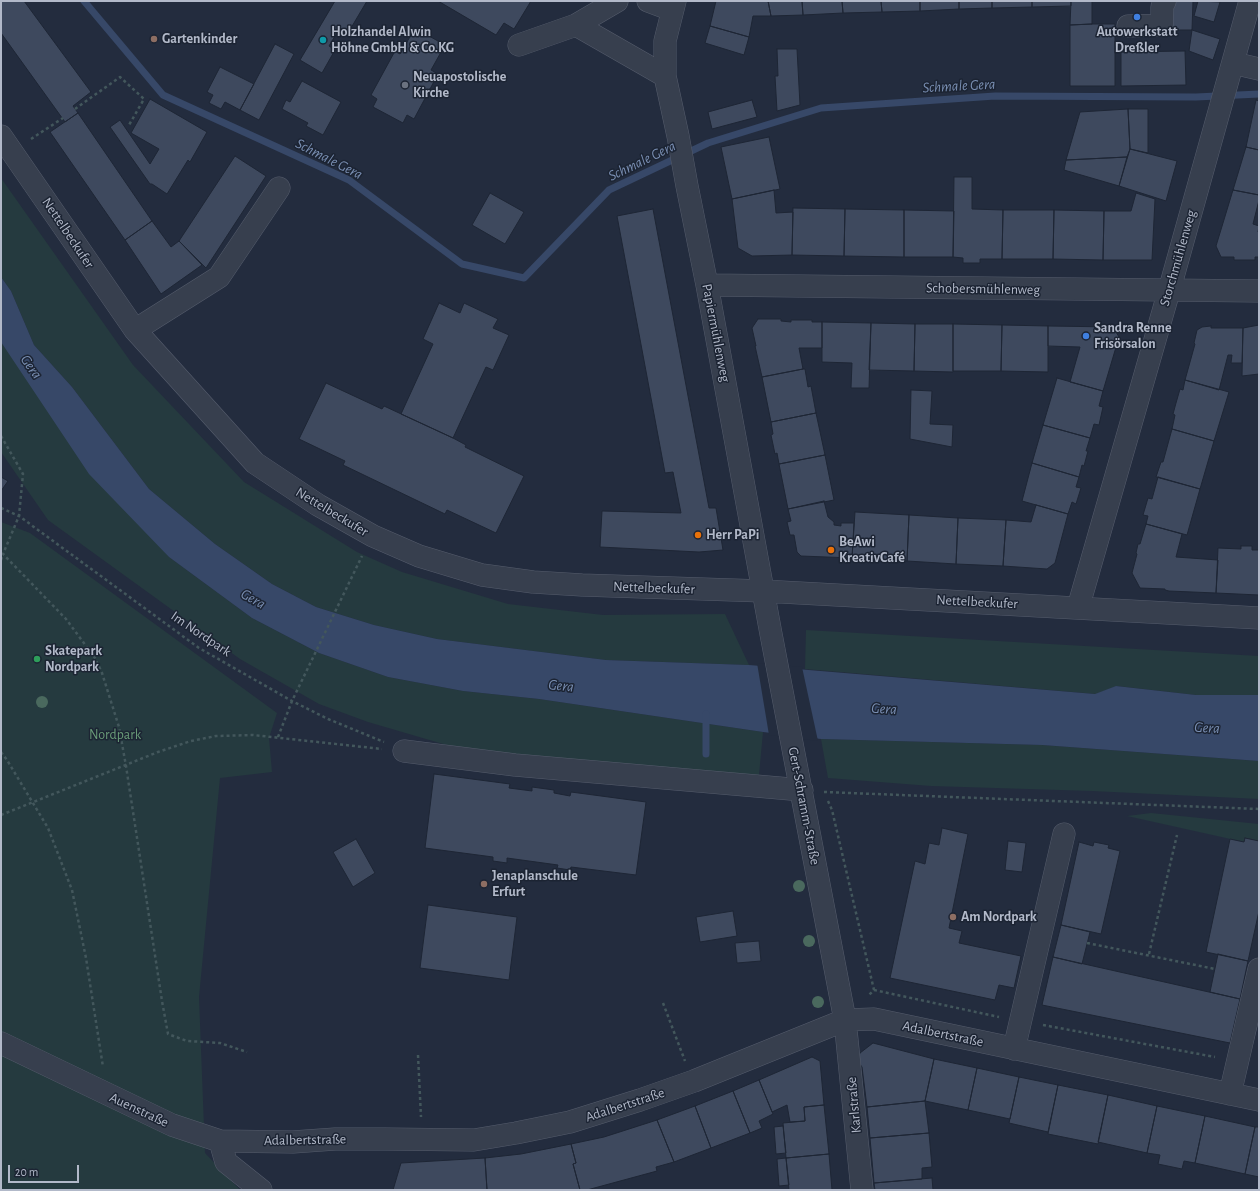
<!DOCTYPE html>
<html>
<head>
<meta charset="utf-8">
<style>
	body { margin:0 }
	#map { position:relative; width:1260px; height:1191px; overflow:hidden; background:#232c3e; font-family:"Alegreya Sans",sans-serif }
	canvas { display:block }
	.frame { position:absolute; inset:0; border:2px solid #b2b9c9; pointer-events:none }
	.scale { position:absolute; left:8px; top:1165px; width:71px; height:18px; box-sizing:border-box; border:2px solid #b2b9c9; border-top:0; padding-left:5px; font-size:12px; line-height:14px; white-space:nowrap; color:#b2b9c9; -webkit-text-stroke:3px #1c2433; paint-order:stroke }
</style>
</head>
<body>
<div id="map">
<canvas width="1260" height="1191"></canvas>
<div class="frame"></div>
<div class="scale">20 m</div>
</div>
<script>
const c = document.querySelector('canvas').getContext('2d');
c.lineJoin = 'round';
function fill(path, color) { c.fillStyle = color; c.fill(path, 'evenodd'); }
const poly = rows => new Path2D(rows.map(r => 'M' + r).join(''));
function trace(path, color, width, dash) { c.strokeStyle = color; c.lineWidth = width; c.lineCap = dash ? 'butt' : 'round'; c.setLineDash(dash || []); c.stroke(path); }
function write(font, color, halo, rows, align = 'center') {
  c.font = font + ' "Alegreya Sans",sans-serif'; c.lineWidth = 3; c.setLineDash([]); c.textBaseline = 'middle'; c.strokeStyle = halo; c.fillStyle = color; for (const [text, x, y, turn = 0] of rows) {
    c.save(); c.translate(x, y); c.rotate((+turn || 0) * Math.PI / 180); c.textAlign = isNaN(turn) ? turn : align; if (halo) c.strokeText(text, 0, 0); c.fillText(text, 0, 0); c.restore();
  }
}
fill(poly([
	[1,178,133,365,244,482,357,552,402,572,508,604,603,615,725,614,749,665,606,660,437,639,374,625,316,607,272,584,215,544,149,489,72,387,34,345,11,291,1,277],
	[1,342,169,557,252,618,319,653,388,677,463,691,539,699,763,732,759,775,595,765,450,746,368,722,319,704,240,659,48,520,1,452],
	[1,522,30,533,277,713,269,738,272,772,220,778,199,997,205,1153,240,1190,1,1190],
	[806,630,1259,656,1259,695,1196,695,1117,686,1096,694,805,669],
	[821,739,1042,745,1259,761,1259,799,1092,791,931,786,828,778],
	[1151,813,1259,824,1259,841,1246,838,1244,842,1127,816]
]), '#253a3f');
fill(poly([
	[1,277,11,291,34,345,72,387,149,489,215,544,272,584,316,607,374,625,437,639,606,660,749,665,1095,694,1116,686,1196,695,1259,695,1259,761,1042,745,821,739,763,732,539,699,463,691,388,677,319,653,252,618,169,557,89,474,1,342]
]), '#374868');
fill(poly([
	[757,663,802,667,818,741,769,735]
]), '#232c3e');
trace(poly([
	[84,1,163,95,349,180,462,264,524,278,609,190,708,143,821,108,995,96,1196,97,1259,94],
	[706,714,706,754]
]), '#374868', 7);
const building = poly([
	[1,1,24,1,91,92,73,106,78,113,65,122,1,33,1,1],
	[335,1,367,1,348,33,340,28,329,46,335,50,322,73,300,60,335,1],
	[438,1,531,1,514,29,504,23,496,35,438,1],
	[716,1,768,1,771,16,753,16,749,37,710,26,716,1],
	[768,1,802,1,803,15,771,16,768,1],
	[802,1,842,1,843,13,803,15,802,1],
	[842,1,881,1,882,12,843,13,842,1],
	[881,1,920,1,920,11,882,12,881,1],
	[920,1,959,1,959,9,920,11,920,1],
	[959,1,992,1,992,8,959,9,959,1],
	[992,1,1032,1,1032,7,992,8,992,1],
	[1032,1,1071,1,1071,6,1032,7,1032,1],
	[1071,1,1092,1,1092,24,1070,25,1071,1],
	[1173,1,1193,1,1192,30,1172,30,1173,1],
	[1198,1,1220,2,1214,22,1194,16,1198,1],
	[1092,24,1115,24,1115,86,1070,86,1070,25,1092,24],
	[710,26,749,37,744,55,705,43,710,26],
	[415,28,445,45,431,70,438,74,414,119,407,115,403,123,373,107,377,99,371,95,395,51,400,54,415,28],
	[1192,30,1220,39,1213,60,1189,51,1192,30],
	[275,44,294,54,259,120,240,110,275,44],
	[777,49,797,49,800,105,777,111,775,76,778,76,777,49],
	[1185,51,1186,85,1121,86,1121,52,1185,51],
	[220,67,254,84,240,110,225,102,221,109,209,103,213,95,207,92,220,67],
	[302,81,341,102,323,135,306,126,308,123,282,109,286,100,290,102,302,81],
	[150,99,207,132,190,162,188,160,167,194,152,184,150,184,110,127,120,120,150,164,159,149,131,133,150,99],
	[752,100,757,117,712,129,708,112,752,100],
	[1256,100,1259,101,1259,150,1246,147,1256,100],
	[1128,109,1148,109,1148,153,1130,149,1128,109],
	[1128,109,1130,149,1127,157,1066,160,1080,112,1128,109],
	[78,113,152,221,125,240,50,132,78,113],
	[769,137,780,189,732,199,721,147,769,137],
	[1246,147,1259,150,1259,195,1233,190,1246,147],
	[1130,149,1177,161,1166,201,1119,186,1130,149],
	[235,156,266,176,206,268,179,241,235,156],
	[1127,157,1119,186,1064,170,1066,160,1127,157],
	[954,177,972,177,972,209,1003,210,1002,259,980,259,980,263,963,263,963,258,953,257,954,177],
	[774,190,776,213,793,212,792,255,752,256,738,248,732,199,774,190],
	[1233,190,1259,195,1259,200,1253,224,1259,226,1258,232,1259,232,1259,257,1255,257,1255,260,1234,260,1234,257,1221,257,1216,246,1233,190],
	[490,193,524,212,505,244,472,225,490,193],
	[1136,193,1155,199,1152,260,1103,260,1104,211,1131,211,1136,193],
	[793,208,845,209,844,256,792,255,793,208],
	[653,209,709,508,716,508,723,550,699,552,600,547,602,511,681,513,673,472,665,473,617,216,653,209],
	[845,209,904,210,904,257,844,256,845,209],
	[904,210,954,211,953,257,904,257,904,210],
	[1003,210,1054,210,1053,259,1002,259,1003,210],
	[1054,210,1104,211,1103,260,1053,259,1054,210],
	[152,221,171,247,179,241,202,265,161,294,125,240,152,221],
	[439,303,460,313,464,303,498,319,493,328,509,335,493,370,486,367,453,438,401,414,433,344,423,339,439,303],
	[758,319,781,319,781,321,791,322,791,320,812,320,812,322,822,322,822,348,799,348,803,369,762,377,755,346,756,346,752,328,758,319],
	[822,322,871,323,869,388,851,388,852,363,822,362,822,322],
	[871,323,915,324,914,371,869,370,871,323],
	[915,324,953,324,953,372,914,371,915,324],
	[953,324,1002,325,1001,371,953,371,953,324],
	[1002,325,1048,326,1048,372,1001,371,1002,325],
	[1259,325,1259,374,1242,376,1243,328,1259,325],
	[1048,326,1113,327,1119,337,1103,391,1070,382,1080,347,1048,346,1048,326],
	[1211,326,1211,328,1243,328,1242,363,1231,363,1232,355,1228,355,1219,390,1185,380,1195,344,1194,343,1197,330,1202,327,1211,326],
	[803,369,805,369,808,387,811,386,816,413,771,422,762,377,803,369],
	[1057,378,1103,391,1099,406,1103,407,1099,425,1094,424,1090,438,1043,425,1057,378],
	[1185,380,1229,392,1214,441,1172,429,1175,415,1173,414,1176,403,1180,389,1183,390,1185,380],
	[326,383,382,409,384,406,453,438,466,445,465,447,524,476,496,533,447,510,445,514,343,465,345,461,299,439,326,383],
	[911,390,932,391,930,424,953,425,952,447,910,439,911,390],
	[816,413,825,455,779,464,777,453,775,454,771,435,773,434,771,422,816,413],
	[1043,425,1090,438,1086,451,1088,451,1084,466,1082,465,1079,477,1032,463,1043,425],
	[1172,429,1214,441,1200,489,1156,477,1161,462,1163,462,1172,429],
	[825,455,834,500,788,509,779,464,825,455],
	[1032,463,1079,477,1076,487,1081,488,1076,504,1072,502,1068,514,1022,501,1032,463],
	[1,477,8,481,1,491,1,477],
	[1158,477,1200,489,1187,535,1146,524,1148,516,1143,515,1148,498,1152,499,1158,477],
	[824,501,828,517,834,522,834,525,841,526,841,523,854,523,852,558,801,556,797,552,794,535,790,535,787,522,791,521,788,509,824,501],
	[1036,505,1068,514,1055,563,1047,569,1003,566,1006,520,1031,522,1036,505],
	[855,512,909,515,907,561,852,558,855,512],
	[909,515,958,518,956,564,907,561,909,515],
	[958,518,1006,520,1003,566,956,564,958,518],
	[1146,524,1182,534,1176,557,1218,560,1216,593,1169,591,1165,590,1165,589,1140,588,1132,573,1137,554,1136,553,1138,544,1140,544,1146,524],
	[1241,546,1252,546,1252,550,1259,550,1259,595,1216,593,1218,548,1241,549,1241,546],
	[434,774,510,784,509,788,532,791,532,787,554,790,554,793,570,796,571,792,646,802,636,875,571,867,570,870,557,868,558,865,507,858,507,863,493,861,493,857,425,848,434,774],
	[942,828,968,834,949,928,962,931,959,943,1021,956,1014,988,999,985,995,1000,890,978,915,861,925,864,929,843,939,845,942,828],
	[1245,838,1259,841,1259,911,1248,961,1206,952,1230,839,1244,842,1245,838],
	[356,839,375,873,353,887,333,852,356,839],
	[1008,841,1026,843,1022,872,1005,870,1008,841],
	[1079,842,1093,846,1094,842,1109,845,1108,848,1120,851,1101,934,1061,925,1079,842],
	[428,905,517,917,509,980,420,968,428,905],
	[733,911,737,936,700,942,696,917,733,911],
	[1061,925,1090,932,1082,964,1053,957,1061,925],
	[759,941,761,961,737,963,735,943,759,941],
	[1218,954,1248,961,1240,999,1210,992,1218,954],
	[1053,957,1240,999,1230,1043,1042,1005,1053,957],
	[873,1043,934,1059,925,1101,867,1107,862,1067,857,1060,860,1053,873,1043],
	[812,1057,820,1061,824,1105,804,1107,805,1121,790,1122,787,1105,772,1112,759,1080,812,1057],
	[934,1059,977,1068,968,1110,925,1101,934,1059],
	[977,1068,1019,1077,1010,1119,968,1110,977,1068],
	[1019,1077,1058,1085,1048,1132,1009,1123,1019,1077],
	[759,1080,773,1114,759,1121,762,1128,750,1133,733,1091,759,1080],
	[1058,1085,1108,1095,1098,1144,1048,1134,1058,1085],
	[733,1091,750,1133,711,1148,695,1106,733,1091],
	[1108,1095,1157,1106,1147,1153,1098,1142,1108,1095],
	[925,1101,929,1133,870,1138,867,1107,925,1101],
	[824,1105,829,1154,786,1158,783,1123,805,1121,804,1107,824,1105],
	[695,1106,711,1148,674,1162,657,1120,695,1106],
	[1157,1106,1205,1116,1195,1163,1184,1161,1182,1169,1158,1164,1160,1155,1147,1153,1157,1106],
	[1205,1116,1255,1127,1245,1174,1195,1163,1205,1116],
	[657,1120,674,1162,656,1167,657,1171,587,1190,580,1190,573,1164,576,1163,571,1144,604,1137,657,1120],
	[783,1126,786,1153,776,1154,774,1127,783,1126],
	[1255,1127,1259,1127,1259,1177,1245,1174,1255,1127],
	[929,1133,932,1167,922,1168,922,1179,874,1183,870,1138,929,1133],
	[571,1144,576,1163,573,1164,580,1190,487,1190,485,1158,521,1154,571,1144],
	[829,1154,832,1190,789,1190,786,1158,829,1154],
	[485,1158,487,1190,393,1190,401,1163,485,1158],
	[786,1158,789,1185,779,1186,777,1159,786,1158],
	[932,1178,933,1190,875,1190,874,1183,932,1178]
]);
fill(building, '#3e495e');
trace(building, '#1e2635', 1);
const minor = poly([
	[648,1,672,10],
	[675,1,665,41,665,76,678,136,687,186,707,285,771,634,845,1020,862,1190],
	[576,25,617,1],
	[1128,26,1162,25,1162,7,1165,1],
	[519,45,576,25,665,76],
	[1233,63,1259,69],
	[1,136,135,330,255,463,318,505,373,536,419,556,482,575,533,582,582,585,763,591,1259,618],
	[707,285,1259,291],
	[135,330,219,277,279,188],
	[1078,608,1169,291,1250,1],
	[404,751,515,765,802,790],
	[1,1043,172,1125,220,1141,293,1142,335,1139,385,1139,474,1140,516,1133,570,1122,640,1100,694,1081,845,1020,874,1019,1259,1100],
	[1014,1049,1064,834],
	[1230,1094,1259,969],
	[220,1141,226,1162,261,1190]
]);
trace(minor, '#555c6c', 23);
trace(poly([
	[75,109,120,77,144,99,129,125],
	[31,139,63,118],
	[1,436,23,474,19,516,3,554,66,619,95,658,102,673,119,727,126,766,162,1001,168,1034,187,1041,220,1043,247,1052],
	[1,508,19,516,199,648,292,701,328,719,384,742],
	[1,560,3,554],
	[278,737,292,701,362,556],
	[1,752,7,760,48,828,72,890,86,958,103,1067],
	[824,792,1259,809],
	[828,801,832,810,874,990,868,996],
	[1,815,158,752,191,741,216,736,253,735,382,749],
	[1087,943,1215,969],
	[1149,954,1177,835],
	[874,990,999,1017],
	[663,1003,685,1061],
	[1043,1025,1215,1057],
	[418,1055,421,1117]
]), '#43575c', 2.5, [3, 3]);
trace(minor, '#373f4e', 22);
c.fillStyle = '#4a695e';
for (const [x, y] of [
	[42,702],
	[799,886],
	[809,941],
	[818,1002]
]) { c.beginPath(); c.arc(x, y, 6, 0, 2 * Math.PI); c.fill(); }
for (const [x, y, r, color] of [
	[1137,17,4,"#3f7fe0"],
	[154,39,4,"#8d6e63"],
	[323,40,4,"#0f9aa8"],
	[405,85,4,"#6b7280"],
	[1086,336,4,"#3f7fe0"],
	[698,535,4,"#e8710a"],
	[831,550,4,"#e8710a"],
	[37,659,4,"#2e9e5b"],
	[484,884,4,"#8d6e63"],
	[953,917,4,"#8d6e63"]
]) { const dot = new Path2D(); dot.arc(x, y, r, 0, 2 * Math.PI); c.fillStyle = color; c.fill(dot); trace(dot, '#1c2433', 1.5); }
write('bold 14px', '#b2b9c9', '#1c2433', [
	["Holzhandel Alwin",331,32],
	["Höhne GmbH & Co.KG",331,48],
	["Autowerkstatt",1137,32,"center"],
	["Dreßler",1137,48,"center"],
	["Gartenkinder",162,39],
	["Neuapostolische",413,77],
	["Kirche",413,93],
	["Sandra Renne",1094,328],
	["Frisörsalon",1094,344],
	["Herr PaPi",706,535],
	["BeAwi",839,542],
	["KreativCafé",839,558],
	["Skatepark",45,651],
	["Nordpark",45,667],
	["Jenaplanschule",492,876],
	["Erfurt",492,892],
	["Am Nordpark",961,917]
], 'left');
write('14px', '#b2b9c9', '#1c2433', [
	["Nettelbeckufer",68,233,56],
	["Storchmühlenweg",1178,258,-74],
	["Schobersmühlenweg",983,289,1],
	["Papiermühlenweg",716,333,79],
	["Nettelbeckufer",332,512,31],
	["Nettelbeckufer",654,588,2],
	["Nettelbeckufer",977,602,3],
	["Im Nordpark",201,634,34],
	["Gert-Schramm-Straße",804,806,79],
	["Adalbertstraße",943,1034,12],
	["Adalbertstraße",625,1105,-18],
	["Karlstraße",854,1105,-95],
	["Auenstraße",139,1110,25],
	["Adalbertstraße",305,1140,-1]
]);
write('14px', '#699b78', '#1c2433', [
	["Nordpark",115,735]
]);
write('italic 15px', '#798eb2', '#1c2433', [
	["Schmale Gera",959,86,-3],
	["Schmale Gera",329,159,27],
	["Schmale Gera",642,161,-26],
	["Gera",31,367,54],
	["Gera",253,599,29],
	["Gera",561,686,5],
	["Gera",884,709,3],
	["Gera",1207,728,3]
]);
</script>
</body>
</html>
